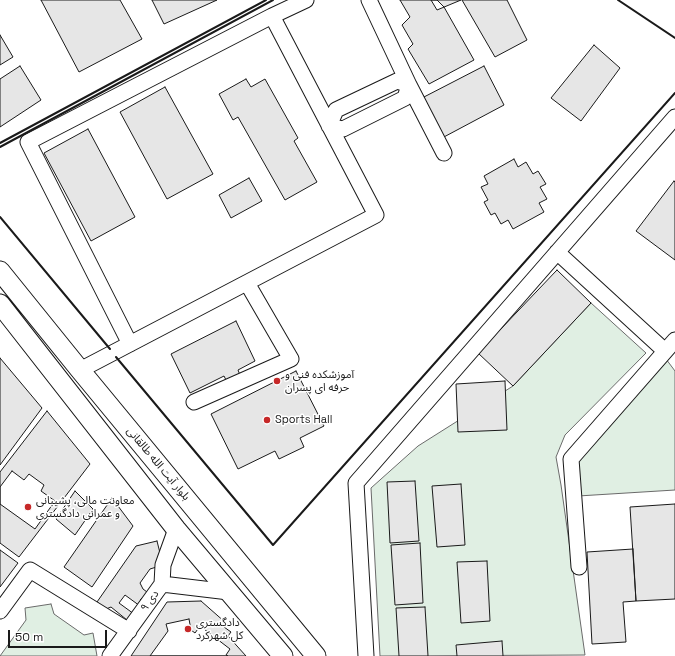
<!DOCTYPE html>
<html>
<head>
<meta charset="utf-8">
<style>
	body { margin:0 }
	#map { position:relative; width:675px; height:656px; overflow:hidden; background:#fff; font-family:"Space Grotesk",sans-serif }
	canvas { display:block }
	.scale { position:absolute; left:8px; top:630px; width:99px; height:18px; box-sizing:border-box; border:2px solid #1a1a1a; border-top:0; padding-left:5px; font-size:12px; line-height:14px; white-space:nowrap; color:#1a1a1a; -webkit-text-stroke:3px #fff; paint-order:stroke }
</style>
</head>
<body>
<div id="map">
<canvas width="675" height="656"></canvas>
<div class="scale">50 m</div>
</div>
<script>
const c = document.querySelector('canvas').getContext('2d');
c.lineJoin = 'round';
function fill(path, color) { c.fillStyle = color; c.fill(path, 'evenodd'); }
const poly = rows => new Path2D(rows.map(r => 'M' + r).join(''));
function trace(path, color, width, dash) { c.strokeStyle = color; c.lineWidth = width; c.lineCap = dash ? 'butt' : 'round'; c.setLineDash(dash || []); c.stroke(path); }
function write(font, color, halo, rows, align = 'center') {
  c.font = font + ' "Space Grotesk","Noto Sans Arabic",sans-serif'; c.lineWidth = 3; c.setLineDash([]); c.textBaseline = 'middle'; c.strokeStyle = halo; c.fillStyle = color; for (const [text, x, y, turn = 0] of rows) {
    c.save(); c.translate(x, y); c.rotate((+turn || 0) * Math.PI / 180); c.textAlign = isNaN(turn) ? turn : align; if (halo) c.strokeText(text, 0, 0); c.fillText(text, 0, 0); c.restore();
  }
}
const green = poly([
	[591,303,646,353,565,435,556,457,561,485,585,655,380,656,371,488,418,446,513,386,591,303],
	[666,359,675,371,675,490,578,496,576,460,666,359],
	[51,604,54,614,84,635,93,633,97,656,0,656,26,620,25,608,51,604]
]);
fill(green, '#e0efe3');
trace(green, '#6a6a6a', 1);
const building = poly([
	[41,0,120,0,142,39,79,72,41,0],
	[152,0,217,0,164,24,152,0],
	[400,0,437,0,444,7,474,60,429,84,408,49,413,44,402,25,410,17,400,0],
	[431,0,461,0,437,10,431,0],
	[462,0,507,0,527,40,495,57,462,0],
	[0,35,13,57,0,65,0,35],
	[594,45,620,68,581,121,551,98,594,45],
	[20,66,41,100,0,127,0,79,20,66],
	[484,66,504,105,442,138,422,98,484,66],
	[246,79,251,87,265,79,298,138,294,141,317,182,285,200,238,117,233,120,219,94,246,79],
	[165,87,213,174,167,199,120,112,165,87],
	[88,129,135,217,91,241,44,153,88,129],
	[514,159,518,167,526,162,533,174,538,171,546,184,540,187,547,199,539,203,544,212,513,229,508,220,501,224,495,213,491,215,484,202,488,200,481,187,488,184,484,176,514,159],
	[249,178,262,201,231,218,219,195,249,178],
	[674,181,675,182,675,260,636,231,674,181],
	[557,270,591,303,513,386,478,353,557,270],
	[236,321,255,361,238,370,240,375,227,382,224,376,190,393,171,354,236,321],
	[0,358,42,408,0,465,0,358],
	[296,371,324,426,300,438,304,447,279,459,275,451,238,469,211,414,296,371],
	[505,381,507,430,458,432,456,384,505,381],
	[47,411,90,464,19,557,0,543,0,472,47,411],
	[12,471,24,480,29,474,44,485,41,491,55,501,35,529,0,504,0,487,12,471],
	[415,481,419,541,390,543,387,482,415,481],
	[461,484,465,545,437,547,432,486,461,484],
	[75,491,93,509,75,535,56,519,75,491],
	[112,498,133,526,92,587,64,567,112,498],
	[675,504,675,599,636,601,630,507,675,504],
	[157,541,163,565,150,569,140,583,143,589,151,595,148,599,144,596,140,600,143,602,140,606,125,595,119,603,134,614,127,620,111,607,106,609,97,602,136,546,157,541],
	[420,543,423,603,395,605,391,545,420,543],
	[633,549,636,601,623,602,626,642,592,644,587,552,633,549],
	[0,550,18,563,0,587,0,550],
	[487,561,490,621,461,623,457,562,487,561],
	[201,601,226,623,224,627,231,632,228,636,246,656,131,656,167,602,201,601],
	[425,607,428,656,399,656,396,608,425,607],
	[189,619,191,630,195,633,200,626,230,649,226,655,228,656,150,656,168,631,166,624,189,619],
	[502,641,503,656,457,656,456,645,502,641]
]);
fill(building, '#e6e6e6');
trace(building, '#1a1a1a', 1);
const minor = poly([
	[369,0,409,85,444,153],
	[397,81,409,85,405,98,343,129,329,126,336,110,397,81],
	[557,252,665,351],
	[130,344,28,142,272,16,306,0],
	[80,370,376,215,272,16],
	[194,402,291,359,247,283],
	[579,567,571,459,675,340],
	[162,584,229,592],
	[0,611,30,570,129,631],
	[110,656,162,584,163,565,176,529],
	[366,656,356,483,675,117]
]);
const major = poly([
	[0,271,80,370,316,656],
	[0,304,176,529,283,656]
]);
trace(minor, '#1a1a1a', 17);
trace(major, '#1a1a1a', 21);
trace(minor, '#fff', 15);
trace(major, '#fff', 19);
trace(poly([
	[618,0,675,38],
	[0,143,266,0],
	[0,147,273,0],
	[0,217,110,349],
	[116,357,273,545,675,93]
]), '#1a1a1a', 2);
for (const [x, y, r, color] of [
	[277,381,4,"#c62828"],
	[267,420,4,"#c62828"],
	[28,507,4,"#c62828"],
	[188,629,4,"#c62828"]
]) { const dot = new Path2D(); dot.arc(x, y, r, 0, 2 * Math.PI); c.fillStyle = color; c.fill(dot); trace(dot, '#fff', 1.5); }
write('11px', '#1a1a1a', '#fff', [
	["آموزشکده فنی و",285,375],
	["حرفه ای پسران",285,388],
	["Sports Hall",275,420],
	["معاونت مالی، پشیبانی",36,501],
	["و عمرانی دادگستری",36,514],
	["دادگستری",196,623],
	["کل شهرکرد",196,636]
], 'left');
write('11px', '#1a1a1a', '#fff', [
	["بلوار آیت الله طالقانی",158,464,50],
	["۹ دی",150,601,-54]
]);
</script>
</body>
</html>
